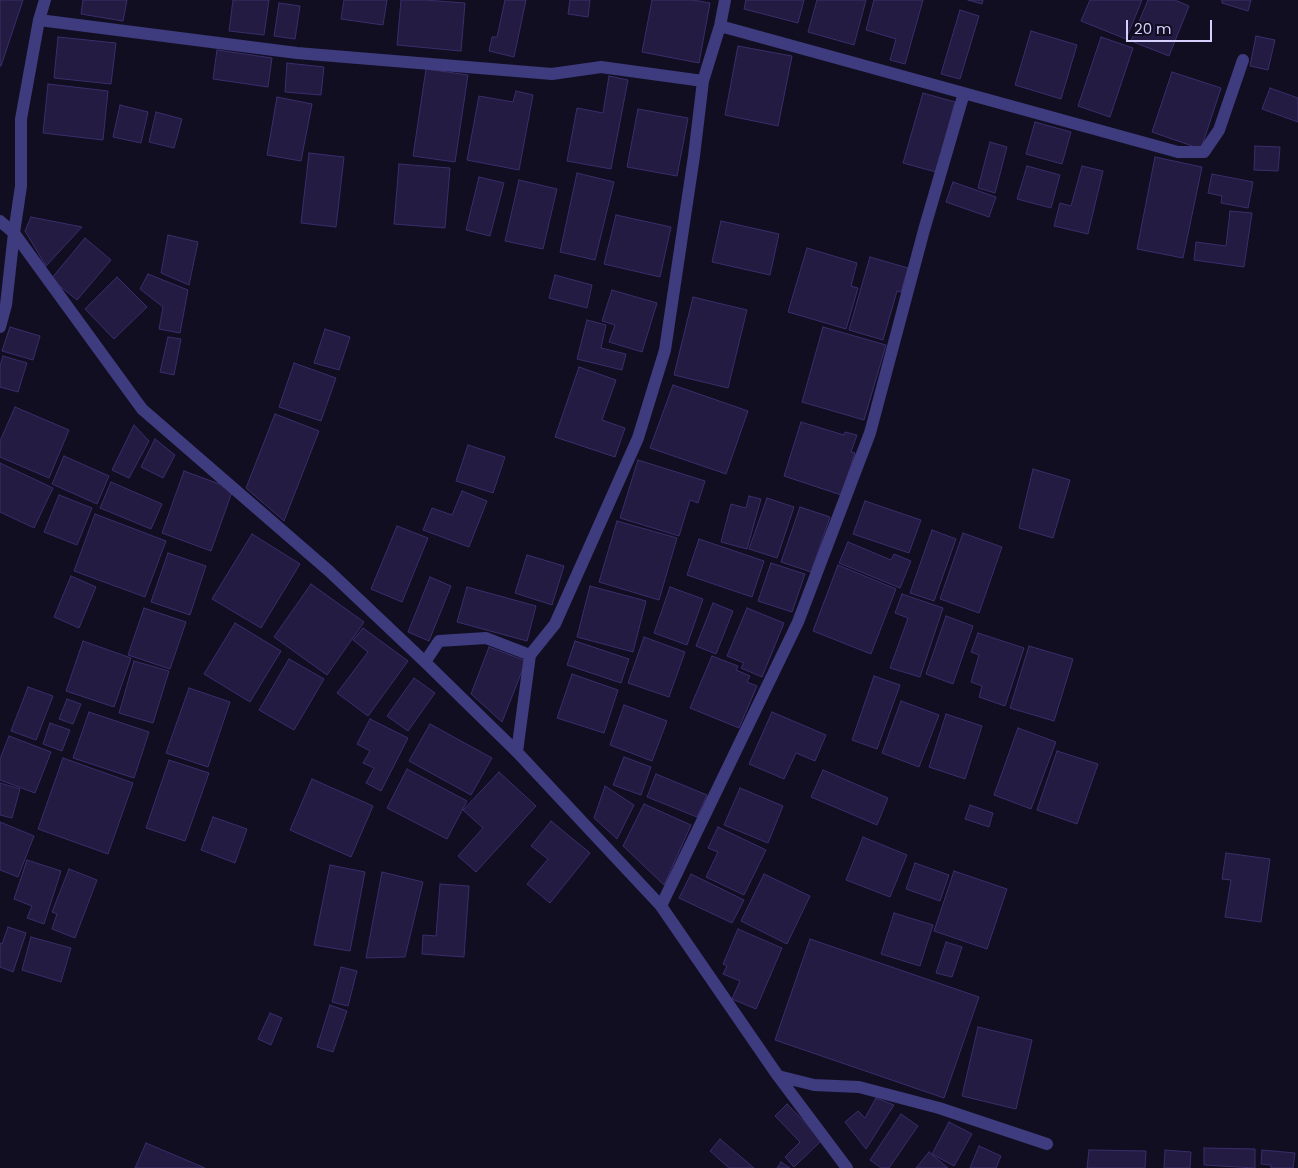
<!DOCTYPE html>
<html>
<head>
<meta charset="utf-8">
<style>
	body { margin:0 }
	#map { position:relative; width:1298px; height:1168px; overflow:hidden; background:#110e21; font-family:Poppins,sans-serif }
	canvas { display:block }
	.scale { position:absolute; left:1126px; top:20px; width:86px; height:22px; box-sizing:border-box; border:2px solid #d5d0fd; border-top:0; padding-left:6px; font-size:15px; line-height:18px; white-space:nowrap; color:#d5d0fd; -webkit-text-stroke:4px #110e21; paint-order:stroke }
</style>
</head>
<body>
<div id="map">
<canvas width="1298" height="1168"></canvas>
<div class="scale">20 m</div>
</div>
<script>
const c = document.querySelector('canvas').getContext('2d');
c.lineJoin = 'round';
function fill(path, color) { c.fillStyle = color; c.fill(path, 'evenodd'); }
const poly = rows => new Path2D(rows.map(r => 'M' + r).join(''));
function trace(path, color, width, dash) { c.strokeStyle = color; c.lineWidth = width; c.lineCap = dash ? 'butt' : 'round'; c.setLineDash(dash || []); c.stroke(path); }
const building = poly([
	[0,0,23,0,1,66,0,66,0,0],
	[83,0,127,0,123,21,81,14,83,0],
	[233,0,269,0,264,35,229,31,233,0],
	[344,0,387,0,383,25,341,19,344,0],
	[401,0,425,0,465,3,461,51,397,45,401,0],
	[505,0,526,0,514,57,489,51,492,37,497,37,505,0],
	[570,0,590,0,588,17,568,14,570,0],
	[652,0,693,0,710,3,699,63,642,52,652,0],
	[746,0,804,0,798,23,744,9,746,0],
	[817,0,866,0,854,45,808,32,817,0],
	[874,0,923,0,905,64,890,60,896,39,866,30,874,0],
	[968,0,983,0,982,4,968,0],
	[1090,0,1142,0,1126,39,1081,21,1090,0],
	[1148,0,1175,0,1189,6,1169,56,1131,41,1148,0],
	[1222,0,1251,0,1248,11,1222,3,1222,0],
	[279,3,300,6,295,39,274,36,279,3],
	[960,10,979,16,960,79,941,74,960,10],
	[1031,31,1077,45,1061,99,1015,85,1031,31],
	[1256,36,1275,40,1268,70,1250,66,1256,36],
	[58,37,116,43,111,84,54,78,58,37],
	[1101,37,1133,48,1110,117,1078,106,1101,37],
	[738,46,792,56,778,126,725,115,738,46],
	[217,50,272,58,268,87,213,79,217,50],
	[287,63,324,67,321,95,285,92,287,63],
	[426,69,468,75,455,162,413,156,426,69],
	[1172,72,1221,88,1201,149,1152,132,1172,72],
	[609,76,628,80,611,169,567,161,577,108,603,113,609,76],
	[48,84,108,91,103,140,43,133,48,84],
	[1270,88,1298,98,1298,122,1262,109,1270,88],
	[516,91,533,95,519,170,467,160,479,96,513,102,516,91],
	[923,93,955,102,936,172,903,163,923,93],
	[277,97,312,104,301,161,267,155,277,97],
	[120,105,148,112,141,143,113,137,120,105],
	[638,109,688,118,677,176,627,167,638,109],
	[156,112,182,119,174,148,149,142,156,112],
	[1035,122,1071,132,1062,164,1026,154,1035,122],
	[990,142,1007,147,995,193,978,188,990,142],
	[1255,146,1280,147,1278,171,1254,170,1255,146],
	[309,153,344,157,336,227,301,223,309,153],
	[1155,157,1202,167,1183,258,1137,249,1155,157],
	[399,164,450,168,445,228,394,224,399,164],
	[1027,166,1060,175,1051,208,1017,199,1027,166],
	[1082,166,1103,171,1088,234,1054,226,1060,203,1071,206,1082,166],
	[577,173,614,182,595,260,560,252,577,173],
	[1212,174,1253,182,1248,208,1221,203,1222,196,1208,193,1212,174],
	[479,177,504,183,490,236,466,230,479,177],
	[519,180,557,189,543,249,505,241,519,180],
	[953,182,996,197,989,217,946,202,953,182],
	[1230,211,1252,213,1244,267,1194,260,1196,242,1226,246,1230,211],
	[616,215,671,227,660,277,604,264,616,215],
	[31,217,82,227,46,266,25,231,31,217],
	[721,221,779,234,770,275,712,262,721,221],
	[168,235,198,242,189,285,161,273,168,235],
	[85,238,111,260,77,300,51,279,85,238],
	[807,248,857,263,851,286,858,288,846,329,788,312,807,248],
	[870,257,908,268,901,292,897,291,883,340,849,330,870,257],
	[148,274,188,290,180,333,159,329,163,307,140,289,148,274],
	[555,275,592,285,587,308,549,298,555,275],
	[117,277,147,307,114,339,85,309,117,277],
	[612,290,657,303,642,352,609,342,615,325,602,321,612,290],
	[693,297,747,310,728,388,674,375,693,297],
	[587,320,606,325,601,348,626,354,622,370,577,359,587,320],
	[10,327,40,336,33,360,2,351,10,327],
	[823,327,886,345,864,420,802,402,823,327],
	[325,329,350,337,339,370,314,363,325,329],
	[168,337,181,339,174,375,160,372,168,337],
	[3,356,27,363,18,392,0,387,0,366,3,356],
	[294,363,336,378,321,421,279,407,294,363],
	[579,367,616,380,602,420,625,428,615,457,555,437,579,367],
	[673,385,748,411,726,474,650,448,673,385],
	[15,407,69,430,49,478,0,457,0,441,15,407],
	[275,414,319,431,284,521,246,488,275,414],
	[801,422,844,435,845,432,857,435,851,452,855,453,841,495,784,476,801,422],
	[134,425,149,441,129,478,112,470,134,425],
	[155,439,175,455,163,478,141,467,155,439],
	[468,445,505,457,493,493,456,481,468,445],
	[64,456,109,476,97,504,52,484,64,456],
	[638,460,705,481,698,503,690,500,679,536,620,518,638,460],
	[0,463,53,488,34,528,0,512,0,463],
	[1033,469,1070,480,1053,538,1019,528,1033,469],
	[184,471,233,489,211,551,162,533,184,471],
	[111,482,162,504,151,529,100,508,111,482],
	[462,491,487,501,469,547,423,530,432,508,452,515,462,491],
	[59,495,92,508,77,545,44,532,59,495],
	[749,496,761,499,747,549,721,542,731,504,746,508,749,496],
	[767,498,794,507,777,558,749,549,767,498],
	[865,501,921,520,909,553,853,534,865,501],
	[800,507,830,517,811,572,781,562,800,507],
	[95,514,166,541,145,597,74,571,95,514],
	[617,521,677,538,659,600,599,582,617,521],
	[397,526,428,538,402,602,371,589,397,526],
	[932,530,956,539,934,601,910,593,932,530],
	[963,533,1002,547,979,613,940,599,963,533],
	[252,534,300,564,261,628,212,599,252,534],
	[699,539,764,561,752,597,687,575,699,539],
	[848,542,891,560,894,554,911,561,900,588,839,563,848,542],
	[168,553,206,566,190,615,151,602,168,553],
	[527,555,564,566,552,605,515,593,527,555],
	[771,563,805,574,792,612,758,601,771,563],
	[838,565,896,589,871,654,813,631,838,565],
	[71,576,96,587,79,628,54,617,71,576],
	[430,577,451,586,429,641,408,632,430,577],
	[311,584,364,622,327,675,274,637,311,584],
	[590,586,646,601,633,652,577,637,590,586],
	[467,587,536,606,527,641,457,622,467,587],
	[670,587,703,599,687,645,654,633,670,587],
	[902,594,943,608,920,677,890,668,908,618,895,613,902,594],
	[713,603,733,611,716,654,696,646,713,603],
	[144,608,186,622,170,669,128,655,144,608],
	[747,608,784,623,762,677,741,668,744,663,727,656,747,608],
	[946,616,973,626,953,684,926,674,946,616],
	[235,623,281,651,250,702,204,674,235,623],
	[363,628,408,661,368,716,337,693,368,652,353,640,363,628],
	[978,633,1024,648,1005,706,979,697,982,686,971,682,979,655,971,652,978,633],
	[644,637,685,652,669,697,628,683,644,637],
	[83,641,131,658,114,707,66,691,83,641],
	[575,641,629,659,621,683,567,665,575,641],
	[1029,646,1073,659,1054,721,1010,708,1029,646],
	[489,647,526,661,502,722,471,694,489,647],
	[712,656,738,666,736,670,750,676,747,682,757,686,739,728,690,708,712,656],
	[289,659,324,679,294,730,259,710,289,659],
	[134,661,169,671,153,723,119,713,134,661],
	[572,674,618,690,604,733,557,718,572,674],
	[874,676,900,685,877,749,852,740,874,676],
	[414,678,435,693,408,731,387,716,414,678],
	[28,687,53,696,36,740,11,731,28,687],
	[189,688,230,702,208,767,166,753,189,688],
	[67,699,81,704,73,724,59,719,67,699],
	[901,701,939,715,919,767,882,753,901,701],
	[624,705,667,721,652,761,610,745,624,705],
	[89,712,149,732,134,778,73,758,89,712],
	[772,712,826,735,815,761,796,753,784,779,749,764,772,712],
	[946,714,982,726,965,779,929,767,946,714],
	[370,719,408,738,381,791,366,783,374,768,363,763,370,751,357,744,370,719],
	[50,723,70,730,62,751,43,744,50,723],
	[430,724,492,758,471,795,409,761,430,724],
	[1018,728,1056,742,1031,809,994,795,1018,728],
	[9,736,51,752,35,793,0,780,0,759,9,736],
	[1057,751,1098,764,1077,824,1037,810,1057,751],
	[624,757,651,767,641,795,613,785,624,757],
	[63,758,133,783,108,854,38,829,63,758],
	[169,760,209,773,185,841,146,828,169,760],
	[407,769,467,801,447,839,387,808,407,769],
	[823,770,888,798,877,825,811,797,823,770],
	[499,772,536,806,476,872,458,856,483,828,463,810,499,772],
	[656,774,707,795,697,817,647,797,656,774],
	[312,779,373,806,351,857,290,830,312,779],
	[0,783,20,789,12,818,0,815,0,783],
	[605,786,634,805,617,839,594,818,605,786],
	[740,788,783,806,768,843,724,825,740,788],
	[644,804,691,825,664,885,623,846,644,804],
	[970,805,993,813,989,827,965,819,970,805],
	[213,817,247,829,235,863,201,850,213,817],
	[551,821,590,853,550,903,527,884,548,859,531,846,551,821],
	[0,822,34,836,18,877,0,870,0,822],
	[718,827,766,850,744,895,706,877,718,852,708,848,718,827],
	[863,837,907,855,890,897,846,880,863,837],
	[1226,853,1270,859,1261,922,1225,917,1231,880,1222,879,1226,853],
	[27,860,61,871,44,924,27,918,32,906,14,899,27,860],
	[915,863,949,875,940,901,906,889,915,863],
	[330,865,365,872,350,951,314,945,330,865],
	[69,869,97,880,75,938,52,929,57,914,52,912,69,869],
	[954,871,1007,889,987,949,934,931,954,871],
	[382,872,423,882,405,957,366,958,382,872],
	[691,874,744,900,732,923,679,898,691,874],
	[764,874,810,896,787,944,741,921,764,874],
	[440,884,469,886,464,957,422,954,423,935,436,936,440,884],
	[894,913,933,925,920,966,881,954,894,913],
	[8,927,26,933,13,972,0,967,0,943,2,944,8,927],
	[738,929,782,948,756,1009,732,999,740,981,723,974,727,966,723,964,738,929],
	[31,937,71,948,61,982,22,970,31,937],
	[810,939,979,997,944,1098,775,1040,810,939],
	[946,942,962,947,952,977,936,973,946,942],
	[341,967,357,971,348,1006,332,1002,341,967],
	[330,1005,347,1011,333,1052,317,1047,330,1005],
	[270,1013,282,1018,271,1045,258,1039,270,1013],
	[978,1027,1032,1040,1016,1109,962,1096,978,1027],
	[876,1098,894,1105,866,1149,845,1122,858,1111,865,1118,876,1098],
	[787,1104,822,1140,794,1167,785,1157,800,1142,775,1116,787,1104],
	[901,1114,918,1126,889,1168,881,1168,870,1160,901,1114],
	[949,1122,972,1134,954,1166,932,1154,949,1122],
	[720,1139,754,1168,729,1168,710,1151,720,1139],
	[146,1143,205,1168,135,1168,146,1143],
	[979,1146,1001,1156,996,1168,970,1168,979,1146],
	[1204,1148,1255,1149,1255,1168,1204,1165,1204,1148],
	[1089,1150,1146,1151,1145,1168,1087,1168,1089,1150],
	[1165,1150,1191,1152,1190,1168,1164,1168,1165,1150],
	[1262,1150,1295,1153,1293,1168,1271,1168,1271,1165,1261,1164,1262,1150],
	[929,1152,948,1168,916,1168,929,1152],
	[781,1162,790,1168,777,1168,781,1162]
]);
fill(building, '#231b41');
trace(building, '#3a2e6c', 1);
trace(poly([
	[39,20,297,53,552,74,601,67,703,81],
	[720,26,1178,152,1204,152,1219,130,1243,60],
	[0,221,14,233,142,409,329,571,425,662,517,752,661,906,778,1076,847,1168],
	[0,327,6,305,14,233,21,186,21,119,39,20,45,0],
	[425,662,439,641,486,638,530,655],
	[517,752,530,655,555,624,638,438,665,350,694,156,703,81,720,26,725,0],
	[661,906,798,622,870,433,924,230,964,93],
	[778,1076,814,1085,859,1087,939,1108,1047,1144]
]), '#3e3b7e', 12);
</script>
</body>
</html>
